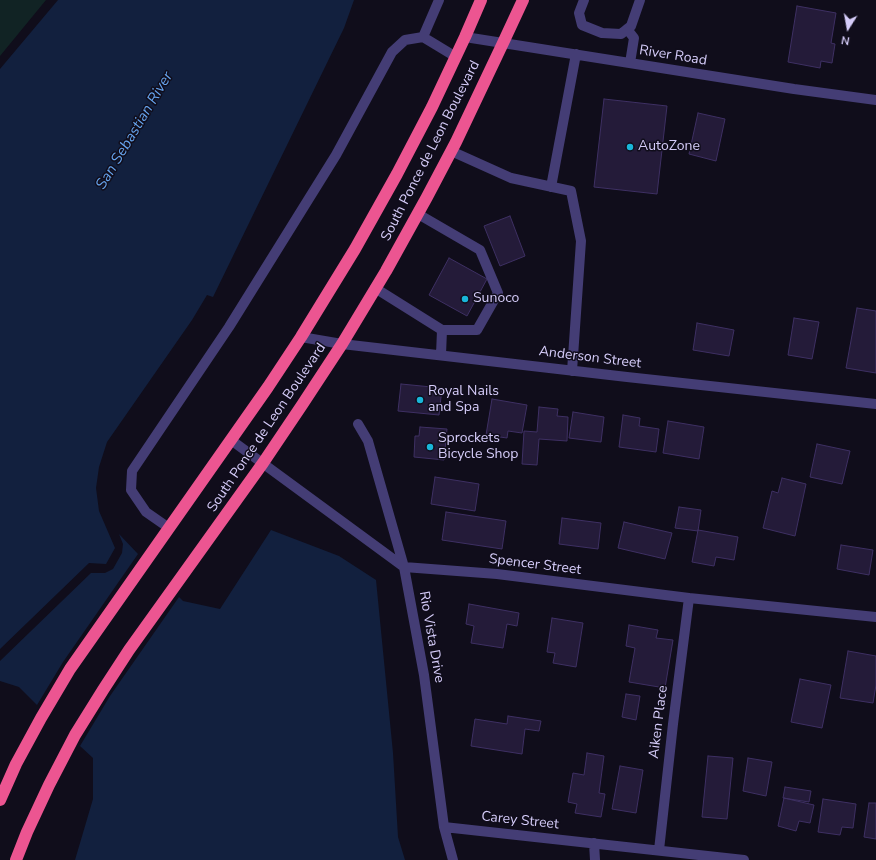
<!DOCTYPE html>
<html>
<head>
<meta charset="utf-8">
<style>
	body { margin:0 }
	#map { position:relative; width:876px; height:860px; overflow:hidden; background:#100d1b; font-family:"Nunito Sans",sans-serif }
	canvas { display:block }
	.north { position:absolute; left:828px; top:8px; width:40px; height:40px; -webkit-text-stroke:3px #100d1b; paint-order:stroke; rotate:191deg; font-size:11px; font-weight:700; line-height:16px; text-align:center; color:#d5ccf9 }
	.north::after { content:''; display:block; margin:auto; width:14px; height:18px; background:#d5ccf9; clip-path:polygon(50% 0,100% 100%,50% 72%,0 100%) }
</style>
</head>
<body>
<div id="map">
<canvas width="876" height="860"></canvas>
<div class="north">N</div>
</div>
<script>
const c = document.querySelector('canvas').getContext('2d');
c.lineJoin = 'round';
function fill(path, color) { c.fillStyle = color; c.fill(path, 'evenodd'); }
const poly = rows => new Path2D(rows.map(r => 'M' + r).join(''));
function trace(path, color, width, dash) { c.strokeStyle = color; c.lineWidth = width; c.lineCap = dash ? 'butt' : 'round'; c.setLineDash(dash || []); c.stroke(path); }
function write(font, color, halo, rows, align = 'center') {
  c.font = font + ' "Nunito Sans",sans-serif'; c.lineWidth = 3; c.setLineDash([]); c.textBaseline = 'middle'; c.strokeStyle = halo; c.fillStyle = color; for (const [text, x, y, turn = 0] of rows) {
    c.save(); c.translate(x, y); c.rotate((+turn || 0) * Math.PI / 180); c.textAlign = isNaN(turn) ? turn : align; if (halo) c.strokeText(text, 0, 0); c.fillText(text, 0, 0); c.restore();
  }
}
fill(poly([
	[0,0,46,0,0,56]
]), '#112324');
fill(poly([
	[58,0,354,0,344,28,213,297,207,295,192,320,107,442,99,467,96,488,99,511,115,548,106,564,89,563,0,649,0,69],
	[271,530,339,556,376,580,393,753,398,837,405,860,75,860,93,799,93,758,80,746,110,696,179,597,183,601,220,609],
	[119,534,138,554,63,662,37,705,19,687,0,681,0,661,91,573,105,573,113,569,122,553,123,544]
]), '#12203e');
const building = poly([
	[797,6,836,13,831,43,835,44,832,63,821,61,820,68,788,62,797,6],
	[604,99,667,106,657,194,594,187,604,99],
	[698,113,725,119,716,161,689,154,698,113],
	[510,216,525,256,500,266,484,226,510,216],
	[449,258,487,279,467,316,429,295,449,258],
	[857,308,876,311,876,373,846,368,857,308],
	[794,318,819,322,812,359,788,355,794,318],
	[697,323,734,330,729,356,693,350,697,323],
	[401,384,442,388,439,415,398,411,401,384],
	[492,399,527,405,522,433,508,431,507,438,486,435,492,399],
	[539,407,558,409,557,416,568,417,567,441,539,439,537,465,522,464,524,431,537,432,539,407],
	[573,412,604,417,601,442,569,438,573,412],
	[623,415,640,418,639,426,659,429,656,452,619,447,623,415],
	[668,421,704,427,699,459,663,453,668,421],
	[420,427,447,429,444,460,414,457,415,436,419,436,420,427],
	[817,444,850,451,842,484,810,477,817,444],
	[435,477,479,484,475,511,431,504,435,477],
	[782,478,806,484,795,536,763,528,772,491,778,493,782,478],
	[679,507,701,510,698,531,675,528,679,507],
	[446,512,506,521,502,549,442,540,446,512],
	[562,518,601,523,598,549,559,544,562,518],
	[624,522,672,533,665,559,618,548,624,522],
	[698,530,738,537,734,560,716,557,714,566,692,562,698,530],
	[841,545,873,550,869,575,837,569,841,545],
	[469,604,519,613,517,626,507,624,503,648,471,643,474,626,466,624,469,604],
	[552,618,583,623,576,667,553,663,555,653,547,652,552,618],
	[629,625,658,630,656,638,673,640,665,688,629,682,635,648,626,646,629,625],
	[848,651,876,656,876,685,873,703,840,698,848,651],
	[800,679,831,685,822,728,791,722,800,679],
	[626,694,640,696,636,720,622,717,626,694],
	[508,716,541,721,539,731,525,729,522,754,471,746,475,719,507,724,508,716],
	[587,753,604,756,599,793,605,794,601,817,575,813,577,804,568,802,573,773,584,775,587,753],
	[708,756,733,758,727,819,702,817,708,756],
	[748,758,772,762,766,796,743,791,748,758],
	[620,766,643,770,636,813,612,809,620,766],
	[785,787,811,791,809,802,783,798,785,787],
	[784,798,814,805,810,823,799,821,796,831,778,826,784,798],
	[823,799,856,804,853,828,842,827,840,835,818,832,823,799],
	[869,803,876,803,876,839,864,837,869,803]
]);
fill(building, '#241b39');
trace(building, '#3e3063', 1);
trace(poly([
	[584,0,579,13,582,25,602,33,621,34,631,26,640,0],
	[627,29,634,38,630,63],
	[423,37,439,0],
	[465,37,794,89,876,100],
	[451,151,511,178,571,191,581,241,572,371],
	[551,187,576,54],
	[375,288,442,330,477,330,498,293,480,250,418,214],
	[301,337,342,344,627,377,876,404],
	[441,355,442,330],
	[358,424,368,441,404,567,424,675,444,827,453,860],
	[231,440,404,567,497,574,689,598,876,617],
	[169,528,146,512,131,490,132,471,229,327,336,155,392,52,405,40,423,37,456,57],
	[444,827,744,860],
	[594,843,595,860],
	[659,850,673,724,689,598]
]), '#443d75', 10);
trace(poly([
	[0,800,16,764,41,718,70,669,268,387,301,337,355,249,397,174,432,107,465,37,481,0],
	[16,860,27,832,49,785,75,735,103,690,129,650,263,463,302,405,342,344,386,271,427,197,456,142,503,43,523,0]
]), '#ec5591', 12);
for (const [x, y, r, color] of [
	[630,147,4,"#19b6d9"],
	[465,299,4,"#19b6d9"],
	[420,400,4,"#19b6d9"],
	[430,447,4,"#19b6d9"]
]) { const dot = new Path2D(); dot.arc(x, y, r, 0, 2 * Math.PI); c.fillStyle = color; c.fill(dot); trace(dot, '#100d1b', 1.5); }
write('14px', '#d5ccf9', '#100d1b', [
	["River Road",673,56,9],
	["South Ponce de Leon Boulevard",431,151,-63],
	["Anderson Street",590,358,7],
	["South Ponce de Leon Boulevard",267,428,-56],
	["Spencer Street",535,565,7],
	["Rio Vista Drive",431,637,80],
	["Aiken Place",659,722,-83],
	["Carey Street",520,821,6]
]);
write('14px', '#d5ccf9', '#100d1b', [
	["AutoZone",638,147],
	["Sunoco",473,299],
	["Royal Nails",428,392],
	["and Spa",428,408],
	["Sprockets",438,439],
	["Bicycle Shop",438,455]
], 'left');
write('italic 15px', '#66a4ee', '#100d1b', [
	["San Sebastian River",135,131,-59]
]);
</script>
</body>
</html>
